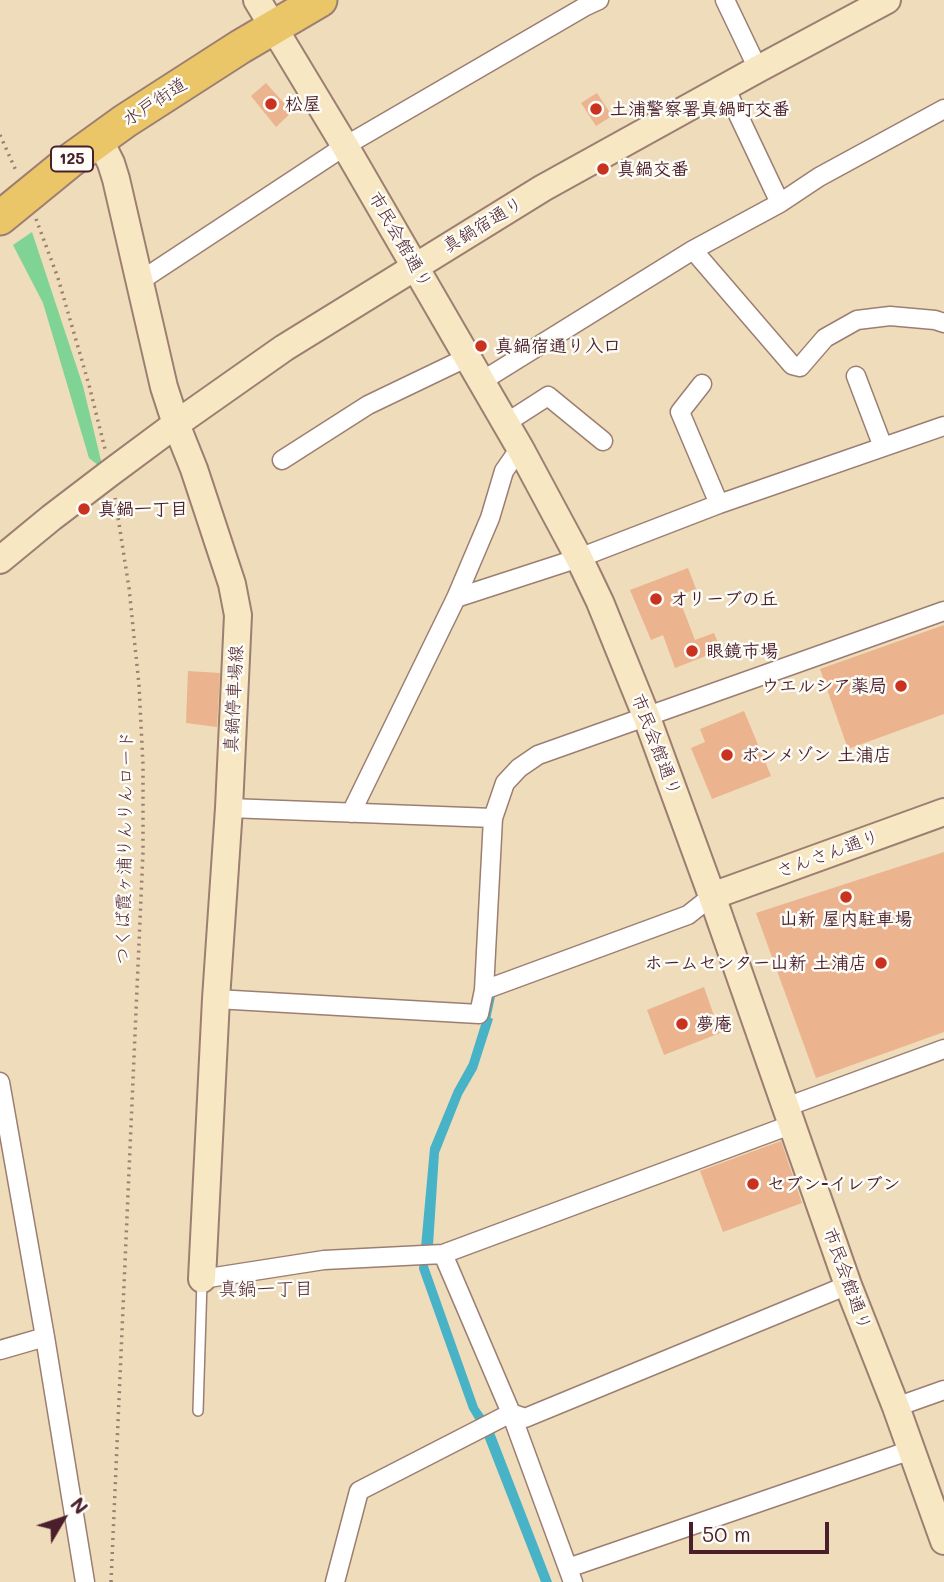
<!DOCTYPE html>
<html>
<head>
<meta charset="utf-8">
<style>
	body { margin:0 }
	#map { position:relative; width:944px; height:1582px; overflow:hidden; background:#eedcba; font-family:Mali,sans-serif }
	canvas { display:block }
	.north { position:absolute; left:28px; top:1484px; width:70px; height:70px; -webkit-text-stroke:5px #fdfcf7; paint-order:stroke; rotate:51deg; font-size:19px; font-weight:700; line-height:28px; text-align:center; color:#4a1f2b }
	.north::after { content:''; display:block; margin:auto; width:24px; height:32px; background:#4a1f2b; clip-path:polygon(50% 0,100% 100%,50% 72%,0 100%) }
	.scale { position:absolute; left:689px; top:1522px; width:140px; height:32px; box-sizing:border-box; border:4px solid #4a1f2b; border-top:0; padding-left:9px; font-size:21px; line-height:24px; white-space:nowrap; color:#4a1f2b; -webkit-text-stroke:5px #fdfcf7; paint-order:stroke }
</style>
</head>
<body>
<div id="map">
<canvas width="944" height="1582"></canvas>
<div class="north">N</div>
<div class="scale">50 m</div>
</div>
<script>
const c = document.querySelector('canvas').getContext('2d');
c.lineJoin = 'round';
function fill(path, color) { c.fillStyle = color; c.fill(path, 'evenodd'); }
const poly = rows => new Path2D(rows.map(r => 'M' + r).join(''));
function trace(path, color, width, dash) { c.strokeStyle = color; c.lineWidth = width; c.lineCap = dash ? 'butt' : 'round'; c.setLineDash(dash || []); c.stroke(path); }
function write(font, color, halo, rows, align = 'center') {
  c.font = font + ' Mali,"Klee One",sans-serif'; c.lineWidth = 5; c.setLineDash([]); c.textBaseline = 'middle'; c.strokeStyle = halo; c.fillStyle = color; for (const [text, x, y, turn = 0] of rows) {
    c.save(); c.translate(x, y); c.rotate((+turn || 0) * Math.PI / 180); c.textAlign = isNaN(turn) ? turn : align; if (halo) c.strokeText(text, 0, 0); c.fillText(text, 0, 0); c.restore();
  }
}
fill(poly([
	[32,232,83,386,103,469,89,458,43,303,13,245]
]), '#7fd395');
fill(poly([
	[484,1015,493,1019,477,1069,462,1095,439,1153,433,1245,428,1266,478,1407,492,1427,552,1582,541,1582,482,1431,469,1409,419,1269,430,1148,454,1090,469,1063]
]), '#48b2c7');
trace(poly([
	[487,1022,493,994]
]), '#48b2c7', 5);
fill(poly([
	[266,83,292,112,276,127,251,96],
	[597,93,612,116,596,126,581,103],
	[688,568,696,589,678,596,695,640,714,633,721,650,675,668,663,635,651,640,630,590],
	[944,625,944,714,848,749,820,669],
	[188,671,220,673,217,727,186,723],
	[744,711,771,776,712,799,691,748,705,742,700,729],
	[944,852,944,1032,816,1078,756,913],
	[704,987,720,1033,664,1055,647,1010],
	[781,1141,802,1203,723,1232,700,1171]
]), '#ebb38e');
const lane = poly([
	[198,1411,202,1281]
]);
const street = poly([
	[725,0,758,69],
	[725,87,780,203],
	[693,250,792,365,800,367,825,338,857,320,890,316,935,320,944,323],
	[140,281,345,146,586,6,599,0],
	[856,376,883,447],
	[482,381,693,250,780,203,819,177,944,109],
	[702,384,680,412,719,504],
	[506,423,548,396,603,441],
	[282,460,368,405,468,357],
	[456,598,579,558,719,504,944,426],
	[229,808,493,818,505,783,519,768,538,755,944,611],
	[351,813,456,598,490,518,504,471,520,448],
	[493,818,484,990,688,915,712,896],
	[216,999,479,1014,484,990],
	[0,1082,45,1337],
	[786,1107,944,1049],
	[443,1254,511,1413,573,1582],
	[202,1279,324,1260,443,1254,793,1124],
	[0,1350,45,1337,85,1582],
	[896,1407,944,1390],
	[568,1568,911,1450],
	[335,1582,359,1491,511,1413,525,1418,848,1285]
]);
const secondary = poly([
	[257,0,345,146,520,448,579,558,600,602,647,718,712,896,848,1285,896,1407,944,1541],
	[99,139,111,163,116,179,164,387,176,424,194,469,232,584,238,615,229,808,216,999,202,1279],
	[0,560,51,518,110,473,176,424,284,348,543,188,758,69,887,0],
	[712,896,944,812]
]);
const highway = poly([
	[0,218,71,160,125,121,240,47,320,0]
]);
trace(lane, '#9c7e72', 12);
trace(street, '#9c7e72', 21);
trace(secondary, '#9c7e72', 30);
trace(highway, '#9c7e72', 37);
trace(poly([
	[0,135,17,173],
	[36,219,58,278,89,385,105,449],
	[111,1582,143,852,143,765,139,685,129,588,115,498]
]), '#9c7e72', 3.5, [2, 5]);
trace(lane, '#fff', 9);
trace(street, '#fff', 18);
trace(secondary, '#f7e8c3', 26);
trace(highway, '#eac669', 33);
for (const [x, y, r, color] of [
	[271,104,7,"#c8321e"],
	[596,109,7,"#c8321e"],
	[603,169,7,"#c8321e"],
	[481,346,7,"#c8321e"],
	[84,509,7,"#c8321e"],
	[656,599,7,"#c8321e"],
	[692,651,7,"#c8321e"],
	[901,686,7,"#c8321e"],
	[727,755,7,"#c8321e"],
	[846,897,7,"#c8321e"],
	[881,963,7,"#c8321e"],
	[682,1024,7,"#c8321e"],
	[753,1184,7,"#c8321e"]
]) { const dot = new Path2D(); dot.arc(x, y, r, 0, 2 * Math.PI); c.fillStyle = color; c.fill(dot); trace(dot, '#fdfcf7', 2.5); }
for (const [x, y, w] of [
	[72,159,42]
]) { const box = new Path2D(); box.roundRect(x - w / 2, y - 12.5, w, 25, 5); c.fillStyle = '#fdfcf7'; c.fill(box); trace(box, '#4a1f2b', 2); }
write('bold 16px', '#4a1f2b', null, [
	["125",72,159]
]);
write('18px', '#4a1f2b', '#fdfcf7', [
	["水戸街道",155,102,-33],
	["真鍋宿通り",483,225,-31],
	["市民会館通り",400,240,60],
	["真鍋停車場線",234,699,-87],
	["市民会館通り",656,745,69],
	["つくば霞ヶ浦りんりんロード",125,848,-89],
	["さんさん通り",828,854,-20],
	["市民会館通り",847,1279,70]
]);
write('bold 18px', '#4a1f2b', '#fdfcf7', [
	["松屋",285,104],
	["土浦警察署真鍋町交番",610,109],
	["真鍋交番",617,169],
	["真鍋宿通り入口",495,346],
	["真鍋一丁目",98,509],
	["オリーブの丘",670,599],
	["眼鏡市場",706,651],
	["ウエルシア薬局",887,686,"right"],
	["ボンメゾン 土浦店",741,755],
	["山新 屋内駐車場",846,919,"center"],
	["ホームセンター山新 土浦店",867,963,"right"],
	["夢庵",696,1024],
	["セブン-イレブン",767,1184]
], 'left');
write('19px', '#4a1f2b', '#fdfcf7', [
	["真鍋一丁目",266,1289]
]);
</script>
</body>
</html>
